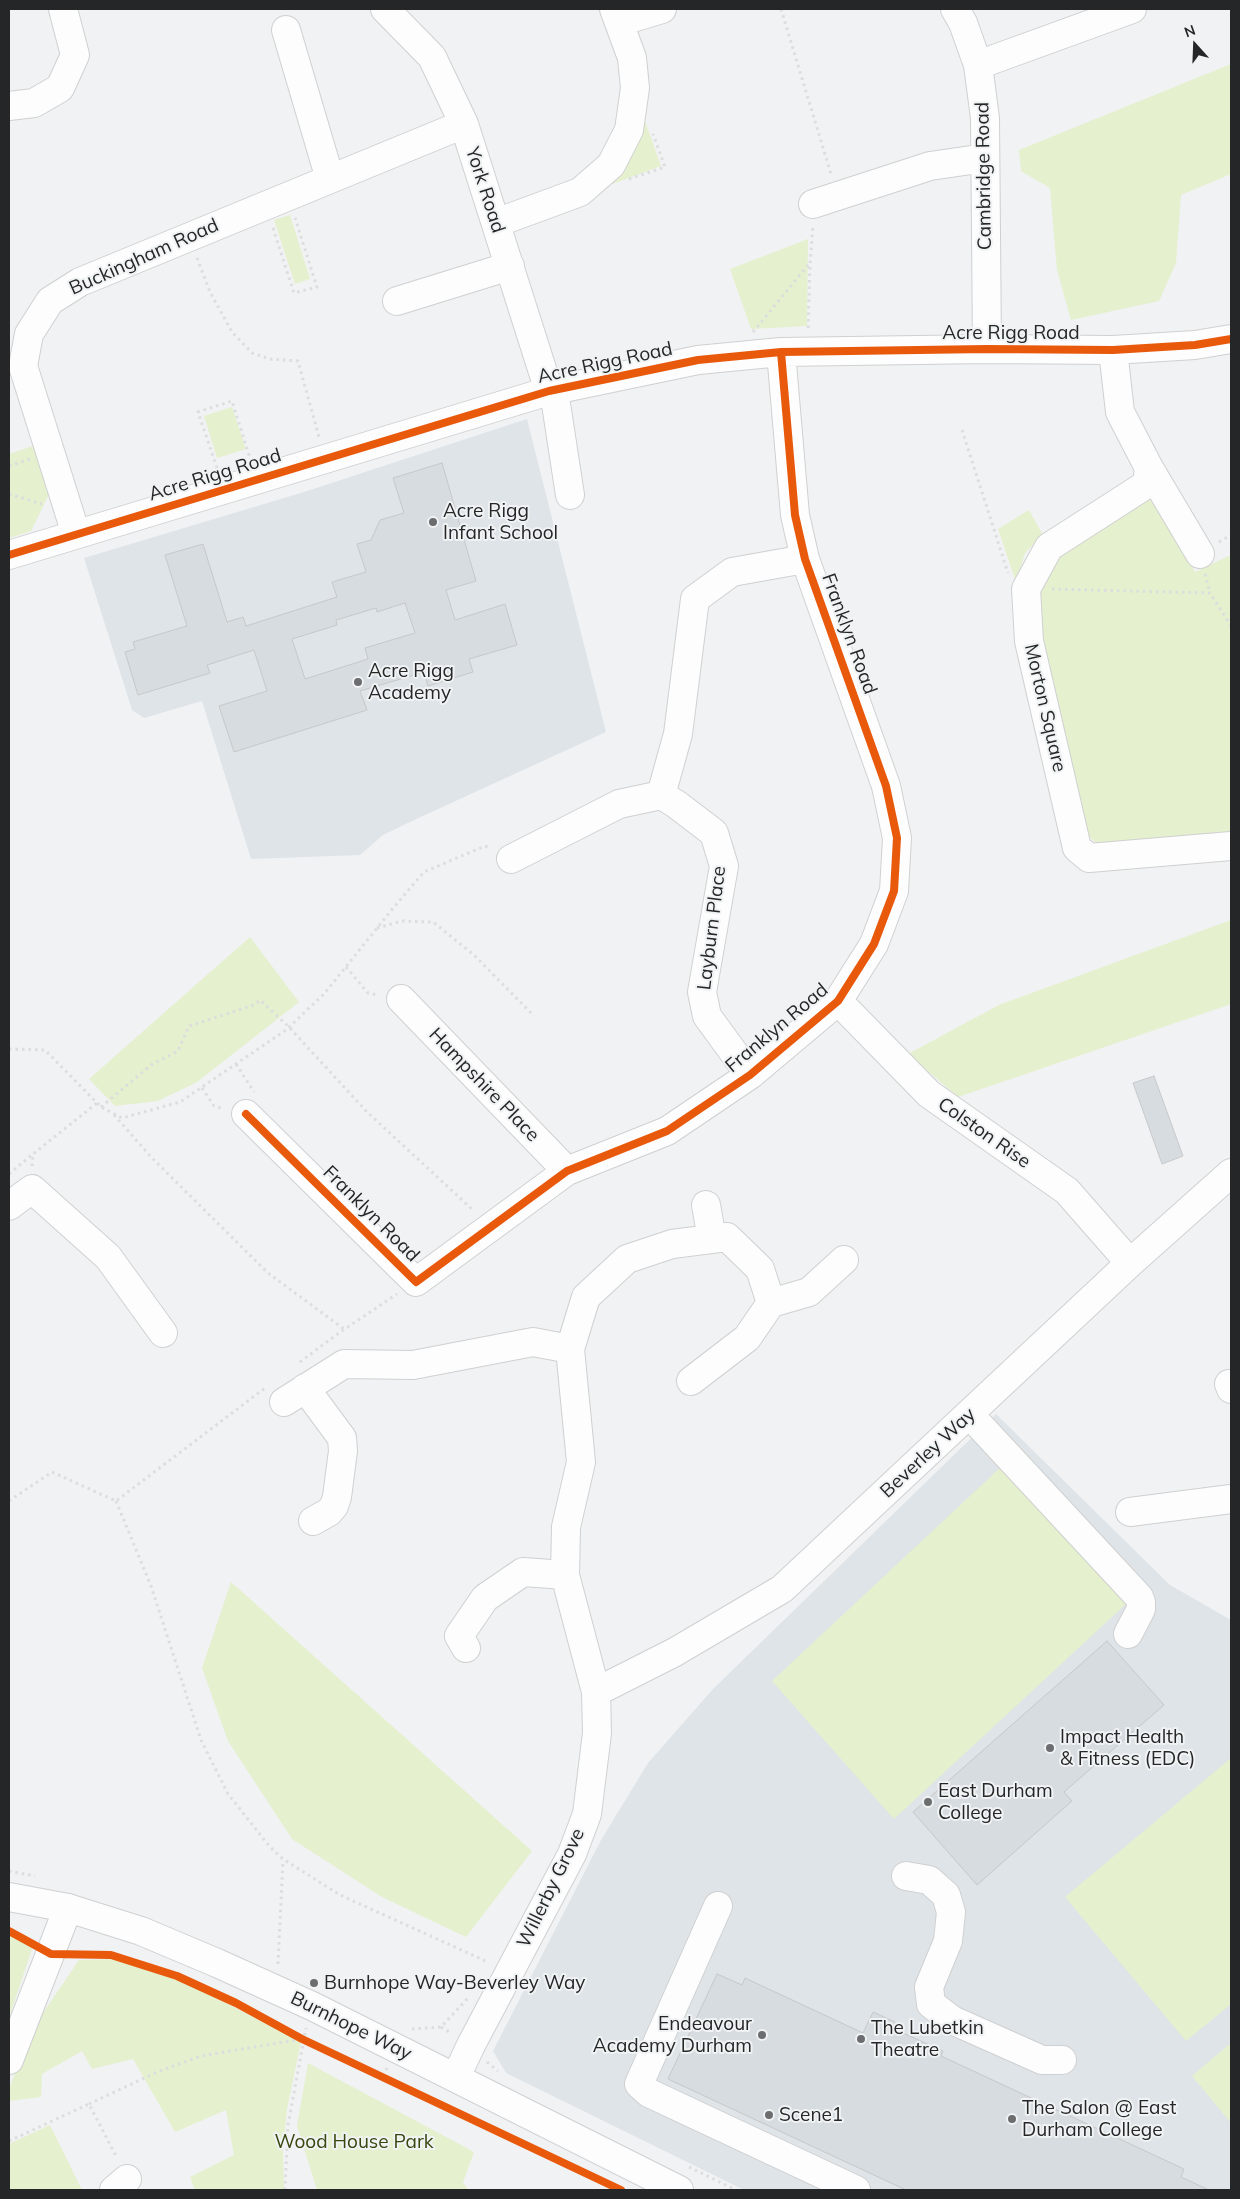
<!DOCTYPE html>
<html>
<head>
<meta charset="utf-8">
<style>
	body { margin:0 }
	#map { position:relative; width:1240px; height:2199px; overflow:hidden; background:#f1f2f3; font-family:Mulish,sans-serif }
	canvas { display:block }
	.frame { position:absolute; inset:0; border:10px solid #252627; pointer-events:none }
	.north { position:absolute; left:1170px; top:20px; width:50px; height:50px; -webkit-text-stroke:4px #f0f3f4; paint-order:stroke; rotate:340deg; font-size:14px; font-weight:700; line-height:20px; text-align:center; color:#252627 }
	.north::after { content:''; display:block; margin:auto; width:18px; height:22px; background:#252627; clip-path:polygon(50% 0,100% 100%,50% 72%,0 100%) }
</style>
</head>
<body>
<div id="map">
<canvas width="1240" height="2199"></canvas>
<div class="frame"></div>
<div class="north">N</div>
</div>
<script>
const c = document.querySelector('canvas').getContext('2d');
c.lineJoin = 'round';
function fill(path, color) { c.fillStyle = color; c.fill(path, 'evenodd'); }
const poly = rows => new Path2D(rows.map(r => 'M' + r).join(''));
function trace(path, color, width, dash) { c.strokeStyle = color; c.lineWidth = width; c.lineCap = dash ? 'butt' : 'round'; c.setLineDash(dash || []); c.stroke(path); }
function write(font, color, halo, rows, align = 'center') {
  c.font = font + ' Mulish,sans-serif'; c.lineWidth = 4; c.setLineDash([]); c.textBaseline = 'middle'; c.strokeStyle = halo; c.fillStyle = color; for (const [text, x, y, turn = 0] of rows) {
    c.save(); c.translate(x, y); c.rotate((+turn || 0) * Math.PI / 180); c.textAlign = isNaN(turn) ? turn : align; if (halo) c.strokeText(text, 0, 0); c.fillText(text, 0, 0); c.restore();
  }
}
fill(poly([
	[527,419,606,732,412,821,383,835,360,855,251,859,202,701,144,718,132,710,84,558,304,492],
	[996,1414,1170,1585,1231,1620,1231,2190,744,2190,506,2073,493,2051,601,1840,648,1763,713,1689]
]), '#dfe4e8');
fill(poly([
	[1231,64,1231,174,1181,195,1176,263,1159,301,1071,320,1057,270,1050,188,1021,171,1019,150],
	[644,118,661,166,607,186],
	[290,215,310,279,295,284,274,220],
	[808,239,807,326,751,329,730,269],
	[232,407,246,449,217,458,204,416],
	[33,446,50,492,31,531,9,538,9,454],
	[1140,496,1153,501,1195,572,1231,555,1231,834,1105,844,1095,842,1084,832,1032,623,1037,581,1053,549],
	[1029,510,1043,535,1025,553,1016,582,998,529],
	[1231,920,1231,1004,958,1097,908,1054,999,1005],
	[250,937,299,1002,197,1082,158,1101,115,1106,89,1079],
	[1002,1466,1126,1604,894,1819,772,1681],
	[231,1582,532,1851,466,1937,382,1897,292,1839,228,1741,202,1668],
	[1231,1758,1231,2004,1186,2041,1065,1897],
	[9,1934,35,1940,9,2018],
	[118,1959,188,1983,301,2042,287,2109,283,2151,284,2190,195,2190,190,2177,234,2155,226,2110,175,2132,133,2059,92,2069,82,2051,42,2074,41,2097,9,2101,9,2090,30,2032,79,1960],
	[1231,2043,1231,2123,1192,2076],
	[308,2063,474,2152,463,2182,468,2190,317,2190,297,2126],
	[50,2125,82,2190,9,2190,9,2144]
]), '#e5f0ce');
const building = poly([
	[442,463,476,581,446,590,455,620,505,604,517,645,469,659,473,672,428,686,424,672,360,691,367,710,234,752,219,706,267,691,254,650,207,665,210,673,138,695,125,652,135,649,133,642,187,626,165,555,203,544,227,622,243,617,246,626,337,597,332,582,366,572,357,544,371,540,380,520,404,513,393,478,442,463],
	[405,603,415,633,365,648,368,659,305,679,292,639,337,625,336,620,376,608,377,612,405,603],
	[1154,1076,1183,1156,1162,1164,1133,1083,1154,1076],
	[1107,1641,1164,1705,1064,1792,1072,1801,977,1885,913,1812,1107,1641],
	[717,1974,742,1985,745,1978,863,2033,873,2012,895,2022,892,2028,943,2051,941,2056,1184,2169,1181,2177,1209,2190,906,2190,668,2079,717,1974]
]);
fill(building, '#d7dce0');
trace(building, '#c7c8c9', 1);
const minor = poly([
	[385,9,432,57,464,124,549,391,556,404,570,495],
	[955,9,963,23,978,65,985,118,987,349],
	[619,22,662,9],
	[286,30,330,179],
	[978,65,1132,9],
	[9,106,34,103,60,88,75,55,63,9],
	[813,204,930,166,985,158],
	[496,223,580,192,611,165,629,130,635,88,632,58,614,9],
	[397,301,510,266],
	[1113,350,1120,412,1149,468,1147,484,1049,547,1026,589,1029,641,1077,848,1089,858,1231,846],
	[1149,468,1200,554],
	[76,534,23,366,29,334,50,301,80,282,464,124],
	[9,555,549,391,698,360,781,352,987,349,1113,350,1195,345,1231,339],
	[661,795,678,734,695,599,732,572,805,559],
	[511,859,619,804,661,795,676,804,714,833,724,866,702,992,707,1016,750,1075],
	[401,999,567,1171],
	[838,1001,929,1094,1067,1191,1130,1263],
	[246,1114,416,1282,567,1171,667,1131,750,1075,838,1001,874,944,894,891,897,838,886,786,805,559,795,515,781,352],
	[706,1205,712,1239],
	[9,1206,32,1189,108,1257,163,1333],
	[771,1303,809,1292,844,1260],
	[1229,1384,1231,1389],
	[305,1388,342,1438,343,1451,337,1497,334,1506,329,1512,313,1521],
	[284,1402,344,1364,413,1365,533,1342,570,1349],
	[969,1414,1139,1597,1141,1602,1141,1609,1128,1634],
	[1130,1512,1231,1499],
	[466,1648,459,1636,485,1598,523,1572,565,1575],
	[596,1692,675,1652,782,1589,1130,1263,1231,1173],
	[906,1876,929,1880,946,1895,951,1912,948,1941,929,1987,931,2004,952,2020,1042,2060,1062,2060],
	[718,1906,639,2084,649,2093,856,2190],
	[9,2060,68,1908],
	[456,2077,471,2045,572,1854,587,1814,597,1733,596,1692,565,1575,566,1527,581,1462,570,1349,586,1297,627,1259,672,1244,727,1237,760,1269,771,1303,747,1338,691,1381],
	[114,2190,127,2179]
]);
const major = poly([
	[9,1897,68,1908,141,1931,217,1963,312,2006,679,2190]
]);
trace(minor, '#cfd0d1', 30);
trace(major, '#cfd0d1', 30);
trace(poly([
	[781,9,831,174],
	[629,179,665,167,653,134],
	[273,228,294,293,317,287,295,218],
	[197,258,210,292,232,332,252,353,270,359,298,361,319,437],
	[808,328,810,264,813,225],
	[753,332,809,264],
	[962,430,1008,573],
	[9,466,30,459],
	[217,468,198,412,232,401,250,458],
	[9,494,42,504],
	[1219,542,1231,535],
	[1205,574,1210,593],
	[1052,589,1210,593,1231,626],
	[377,928,402,921,433,922,474,955,534,1016],
	[346,967,368,993,378,995],
	[9,1049,45,1050,101,1107,122,1118,180,1102,286,1030,324,994,394,907,424,872,485,846,490,848],
	[236,1064,254,1092],
	[202,1088,214,1106,224,1109],
	[101,1107,151,1065,178,1051,189,1026,254,1005,260,1000,289,1027,366,1111,474,1211],
	[114,1115,152,1158,268,1273,344,1329],
	[32,1166,33,1154,97,1103],
	[9,1174,33,1154],
	[300,1362,336,1335,397,1294],
	[9,1501,52,1472,116,1501,265,1388],
	[116,1501,151,1586,201,1740,228,1794,270,1847,283,1859,340,1895,488,1962],
	[9,1871,35,1876],
	[278,1964,283,1860],
	[441,2027,451,2033],
	[412,2029,441,2027,468,1998],
	[487,2062,498,2071],
	[383,2076,387,2068],
	[89,2104,157,2072,201,2056,302,2039],
	[9,2141,89,2104,117,2158],
	[689,2167,736,2190],
	[285,2190,288,2125,306,2028]
]), '#dcdddd', 3, [2.5, 4]);
trace(minor, '#fdfdfd', 28);
trace(major, '#fdfdfd', 28);
trace(poly([
	[9,555,549,391,698,360,781,352,987,349,1113,350,1195,345,1231,339],
	[246,1114,416,1282,567,1171,667,1131,750,1075,838,1001,874,944,894,891,897,838,886,786,805,559,795,515,781,352],
	[9,1931,51,1954,111,1955,177,1976,236,2003,302,2039,621,2190]
]), '#e8590c', 8);
for (const [x, y, r, color] of [
	[433,522,5,"#6c6d6e"],
	[358,682,5,"#6c6d6e"],
	[1050,1748,5,"#6c6d6e"],
	[928,1802,5,"#6c6d6e"],
	[314,1983,5,"#6c6d6e"],
	[762,2035,5,"#6c6d6e"],
	[861,2039,5,"#6c6d6e"],
	[769,2115,5,"#6c6d6e"],
	[1012,2119,5,"#6c6d6e"]
]) { const dot = new Path2D(); dot.arc(x, y, r, 0, 2 * Math.PI); c.fillStyle = color; c.fill(dot); trace(dot, '#f0f3f4', 2); }
write('19px', '#252627', '#f0f3f4', [
	["Cambridge Road",984,176,-91],
	["York Road",485,190,72],
	["Buckingham Road",144,257,-24],
	["Acre Rigg Road",1011,333],
	["Acre Rigg Road",605,363,-12],
	["Acre Rigg Road",215,475,-17],
	["Franklyn Road",849,634,70],
	["Morton Square",1045,708,77],
	["Layburn Place",712,928,-83],
	["Franklyn Road",777,1028,-40],
	["Hampshire Place",484,1085,46],
	["Colston Rise",984,1133,35],
	["Franklyn Road",371,1214,45],
	["Beverley Way",928,1453,-43],
	["Willerby Grove",551,1888,-64],
	["Burnhope Way",351,2026,26]
]);
write('19px', '#252627', '#f0f3f4', [
	["Acre Rigg",443,511],
	["Infant School",443,533],
	["Acre Rigg",368,671],
	["Academy",368,693],
	["Impact Health",1060,1737],
	["& Fitness (EDC)",1060,1759],
	["East Durham",938,1791],
	["College",938,1813],
	["Burnhope Way-Beverley Way",324,1983],
	["Endeavour",752,2024,"right"],
	["Academy Durham",752,2046,"right"],
	["The Lubetkin",871,2028],
	["Theatre",871,2050],
	["The Salon @ East",1022,2108],
	["Durham College",1022,2130],
	["Scene1",779,2115]
], 'left');
write('19px', '#39460e', '#f0f3f4', [
	["Wood House Park",354,2142]
]);
</script>
</body>
</html>
